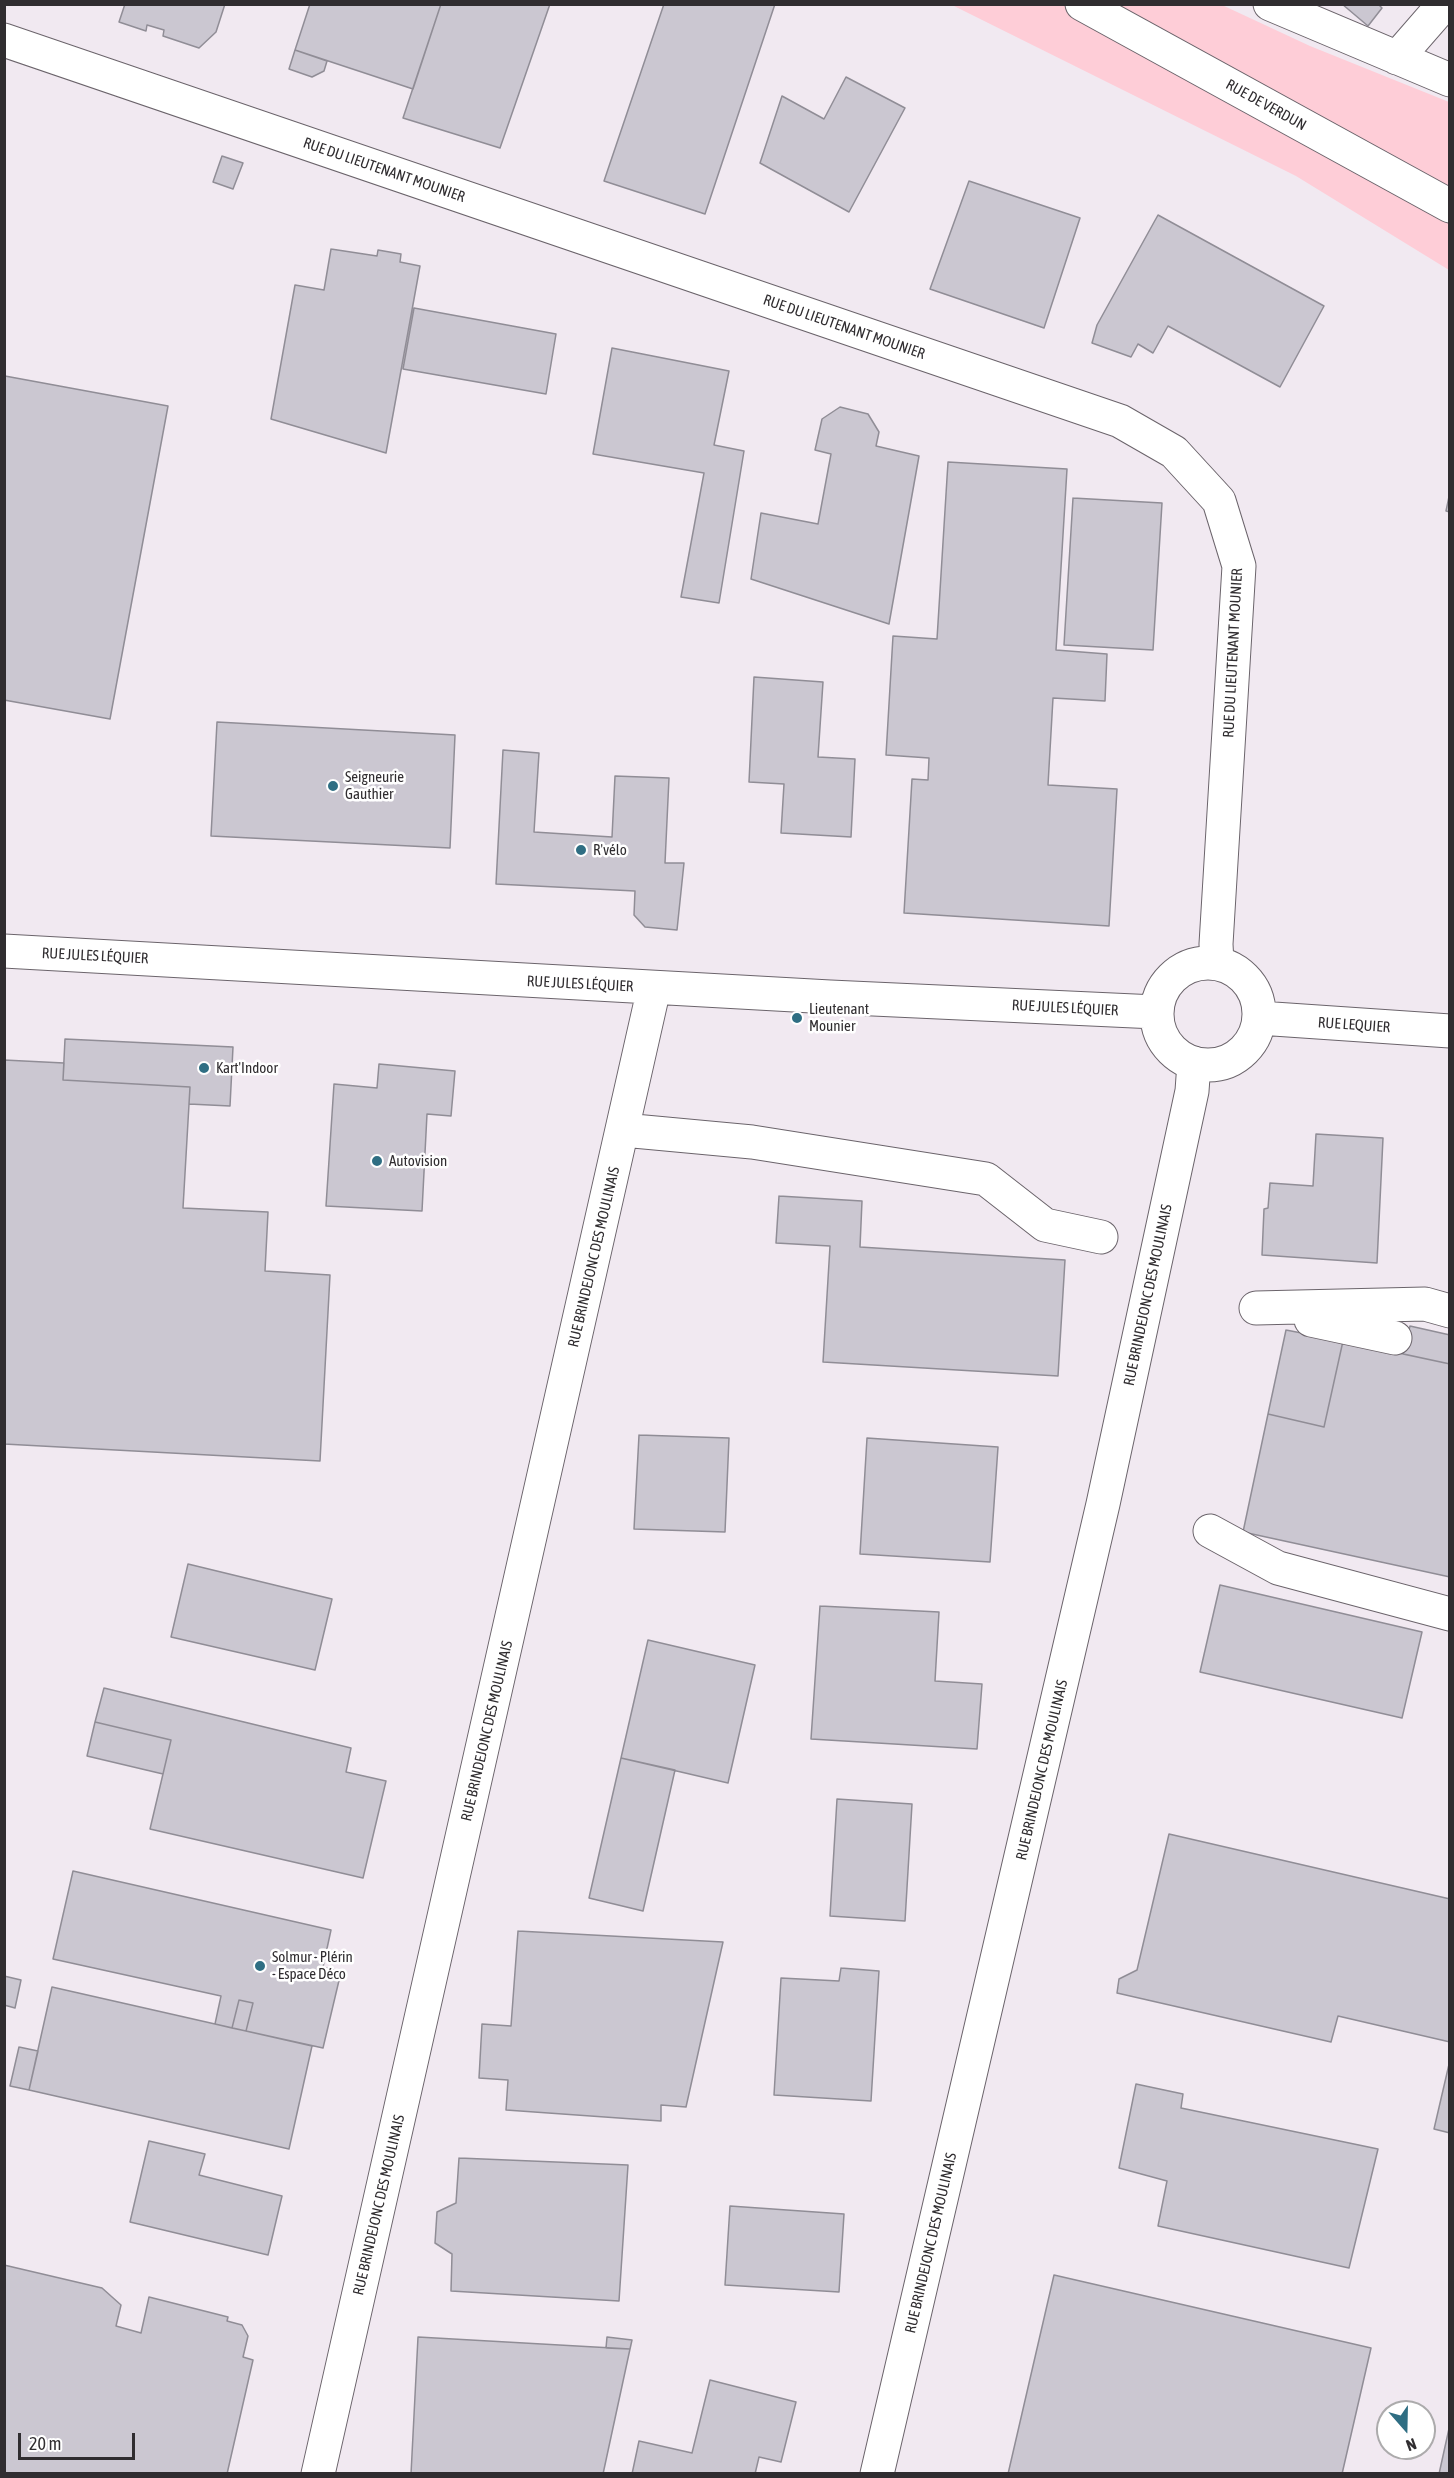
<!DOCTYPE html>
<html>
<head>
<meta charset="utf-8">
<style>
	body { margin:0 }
	#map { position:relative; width:1454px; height:2478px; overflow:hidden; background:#f1e9f1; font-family:"Asap Condensed",sans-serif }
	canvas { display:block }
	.frame { position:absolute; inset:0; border:6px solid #302d30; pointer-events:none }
	.north { position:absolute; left:1376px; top:2400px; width:60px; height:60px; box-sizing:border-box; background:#fff; border:2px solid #acabac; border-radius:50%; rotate:160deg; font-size:16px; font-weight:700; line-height:24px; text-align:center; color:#302d30 }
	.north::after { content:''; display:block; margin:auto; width:21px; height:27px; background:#2f6e83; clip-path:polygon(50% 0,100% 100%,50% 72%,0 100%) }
	.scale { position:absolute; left:18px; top:2433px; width:117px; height:27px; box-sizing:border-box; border:3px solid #302d30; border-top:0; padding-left:8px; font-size:18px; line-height:21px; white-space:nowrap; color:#302d30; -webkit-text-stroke:4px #fff; paint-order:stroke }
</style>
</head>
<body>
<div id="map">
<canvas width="1454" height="2478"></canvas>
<div class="frame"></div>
<div class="north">N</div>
<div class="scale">20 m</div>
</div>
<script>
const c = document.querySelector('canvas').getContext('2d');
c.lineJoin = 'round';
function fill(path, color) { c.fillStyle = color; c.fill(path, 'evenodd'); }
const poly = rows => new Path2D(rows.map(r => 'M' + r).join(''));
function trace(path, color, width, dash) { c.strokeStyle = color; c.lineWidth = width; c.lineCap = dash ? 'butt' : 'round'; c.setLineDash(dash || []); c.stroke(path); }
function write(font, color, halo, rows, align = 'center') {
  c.font = font + ' "Asap Condensed",sans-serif'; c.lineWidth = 5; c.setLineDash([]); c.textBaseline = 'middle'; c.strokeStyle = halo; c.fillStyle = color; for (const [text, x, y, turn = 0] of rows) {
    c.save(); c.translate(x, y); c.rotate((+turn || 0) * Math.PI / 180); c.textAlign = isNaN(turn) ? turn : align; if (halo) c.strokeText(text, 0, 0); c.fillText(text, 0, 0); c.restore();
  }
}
fill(poly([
	[952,5,1222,5,1310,46,1449,102,1449,270,1296,176]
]), '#fecdd7');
const building = poly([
	[125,4,225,4,216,32,199,48,163,36,164,30,147,25,146,31,119,22,125,4],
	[310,4,441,4,413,89,295,50,310,4],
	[441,4,550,4,500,148,403,118,441,4],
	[664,4,775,4,705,214,604,181,664,4],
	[1342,4,1378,4,1382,8,1368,26,1342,4],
	[295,50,327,61,324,71,312,77,289,69,295,50],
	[846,77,905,108,849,212,760,163,782,96,824,119,846,77],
	[222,156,243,163,233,189,213,182,222,156],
	[969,181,1080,218,1044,328,930,289,969,181],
	[1158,215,1324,306,1280,387,1168,326,1153,353,1138,344,1131,357,1092,343,1097,325,1158,215],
	[331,249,377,256,378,250,401,254,400,262,420,266,386,453,271,419,295,285,324,290,331,249],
	[414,308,556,334,546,394,403,369,414,308],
	[612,348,729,371,714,445,744,451,719,603,681,597,704,473,593,454,612,348],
	[5,376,168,406,110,719,4,700,5,376],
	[840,407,868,414,879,432,876,446,919,456,889,624,751,579,761,513,818,524,831,454,815,450,822,419,840,407],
	[948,462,1067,469,1056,650,1107,654,1105,701,1053,698,1048,785,1117,789,1109,926,904,913,912,779,928,780,929,758,886,755,893,636,937,639,948,462],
	[1450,492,1450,512,1446,511,1450,492],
	[1073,498,1162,503,1153,650,1064,645,1073,498],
	[754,677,823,682,818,757,855,759,851,837,781,833,784,784,749,782,754,677],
	[217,722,455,735,450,848,211,836,217,722],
	[503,750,539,753,534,832,612,837,615,776,669,778,665,863,684,863,677,930,645,927,634,915,635,891,496,884,503,750],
	[65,1039,233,1047,230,1106,189,1104,190,1087,63,1080,65,1039],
	[4,1060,64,1063,63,1080,190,1087,183,1208,268,1212,265,1271,330,1275,320,1461,4,1444,4,1060],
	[379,1064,455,1071,451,1116,427,1114,422,1211,326,1206,334,1084,377,1088,379,1064],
	[1316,1134,1383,1138,1377,1263,1262,1255,1264,1209,1268,1208,1270,1183,1313,1186,1316,1134],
	[779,1196,862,1201,860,1247,1065,1260,1058,1376,823,1362,830,1246,776,1243,779,1196],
	[1410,1326,1450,1335,1450,1364,1403,1354,1410,1326],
	[1286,1330,1343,1341,1324,1427,1268,1414,1286,1330],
	[1343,1341,1450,1364,1450,1577,1243,1532,1268,1414,1324,1427,1343,1341],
	[639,1435,729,1438,725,1532,634,1529,639,1435],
	[867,1438,998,1447,990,1562,860,1554,867,1438],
	[188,1564,332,1599,315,1670,171,1637,188,1564],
	[1220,1585,1422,1632,1402,1718,1200,1672,1220,1585],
	[820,1606,939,1612,935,1681,982,1684,977,1749,811,1739,820,1606],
	[648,1640,755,1665,728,1783,621,1758,648,1640],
	[104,1688,351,1748,346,1772,386,1781,363,1878,150,1829,171,1740,95,1722,104,1688],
	[95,1722,171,1740,163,1774,87,1756,95,1722],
	[621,1758,675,1770,643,1911,589,1898,621,1758],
	[837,1799,912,1804,905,1921,830,1916,837,1799],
	[1169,1834,1450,1899,1450,2042,1338,2016,1331,2042,1117,1993,1119,1979,1137,1970,1169,1834],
	[73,1871,331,1930,323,1967,341,1972,323,2048,246,2031,253,2003,239,2000,232,2028,215,2024,221,1996,53,1959,73,1871],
	[518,1931,723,1942,686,2107,661,2105,661,2121,506,2110,508,2080,479,2078,482,2024,511,2026,518,1931],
	[841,1968,879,1971,871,2101,774,2095,781,1978,839,1981,841,1968],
	[4,1976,21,1980,15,2008,4,2005,4,1976],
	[52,1987,312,2046,289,2149,29,2090,52,1987],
	[239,2000,253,2003,246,2031,232,2028,239,2000],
	[19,2047,38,2051,29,2090,10,2086,19,2047],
	[1450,2060,1450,2133,1434,2129,1450,2060],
	[1136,2084,1183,2094,1181,2108,1378,2149,1349,2268,1158,2226,1167,2181,1119,2168,1136,2084],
	[149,2141,205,2154,199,2175,282,2196,268,2255,130,2222,149,2141],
	[459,2158,628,2165,619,2301,451,2291,452,2254,435,2243,437,2212,456,2203,459,2158],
	[730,2206,844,2214,839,2292,725,2285,730,2206],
	[4,2265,102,2288,121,2305,116,2326,141,2333,149,2297,228,2317,227,2321,242,2325,248,2336,243,2357,253,2360,227,2474,4,2474,4,2265],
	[1054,2275,1371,2348,1342,2474,1008,2474,1054,2275],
	[418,2337,630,2349,603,2474,411,2474,418,2337],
	[607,2337,632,2340,630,2349,606,2348,607,2337],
	[710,2380,796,2402,781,2462,759,2457,755,2474,632,2474,639,2441,692,2453,710,2380],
	[1450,2424,1450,2474,1439,2474,1450,2424]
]);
fill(building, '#cbc7d1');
trace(building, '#908d96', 1.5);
const minor = poly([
	[1270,4,1450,80],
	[4,40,1120,421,1174,452,1219,501,1239,566,1216,944,1217,963],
	[1397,58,1444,4],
	[4,951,830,997,1156,1012],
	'1157 1014a51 51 0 1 1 102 0a51 51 0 1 1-102 0Z',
	[1259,1018,1450,1031],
	[623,1130,752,1142,986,1179,1045,1225,1101,1237],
	[1256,1308,1425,1304,1450,1311],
	[1311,1320,1395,1338],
	[1210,1531,1278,1568,1450,1614],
	[318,2474,654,988],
	[877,2474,1103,1504,1192,1091,1194,1063]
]);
const major = poly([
	[1082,4,1450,206]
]);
trace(minor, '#6b646b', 35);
trace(major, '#6b646b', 35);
trace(minor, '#fff', 33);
trace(major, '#fff', 33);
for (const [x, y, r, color] of [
	[333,786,6,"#2f6e83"],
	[581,850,6,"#2f6e83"],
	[797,1018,6,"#2f6e83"],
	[204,1068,6,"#2f6e83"],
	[377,1161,6,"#2f6e83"],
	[260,1966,6,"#2f6e83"]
]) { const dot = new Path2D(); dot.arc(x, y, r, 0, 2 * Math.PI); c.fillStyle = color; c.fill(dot); trace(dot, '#fff', 2); }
write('15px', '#302d30', '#fff', [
	["RUE DE VERDUN",1266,105,29],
	["RUE DU LIEUTENANT MOUNIER",384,170,19],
	["RUE DU LIEUTENANT MOUNIER",844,327,19],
	["RUE DU LIEUTENANT MOUNIER",1233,653,-87],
	["RUE JULES LÉQUIER",95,956,3],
	["RUE JULES LÉQUIER",580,984,3],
	["RUE JULES LÉQUIER",1065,1008,3],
	["RUE LEQUIER",1354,1025,4],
	["RUE BRINDEJONC DES MOULINAIS",594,1257,-77],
	["RUE BRINDEJONC DES MOULINAIS",1148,1295,-78],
	["RUE BRINDEJONC DES MOULINAIS",487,1731,-77],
	["RUE BRINDEJONC DES MOULINAIS",1042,1770,-77],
	["RUE BRINDEJONC DES MOULINAIS",379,2205,-77],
	["RUE BRINDEJONC DES MOULINAIS",931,2243,-77]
]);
write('15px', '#302d30', '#fff', [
	["Seigneurie",345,777],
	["Gauthier",345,794],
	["R'vélo",593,850],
	["Lieutenant",809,1009],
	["Mounier",809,1026],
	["Kart'Indoor",216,1068],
	["Autovision",389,1161],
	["Solmur - Plérin",272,1957],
	["- Espace Déco",272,1974]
], 'left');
</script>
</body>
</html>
